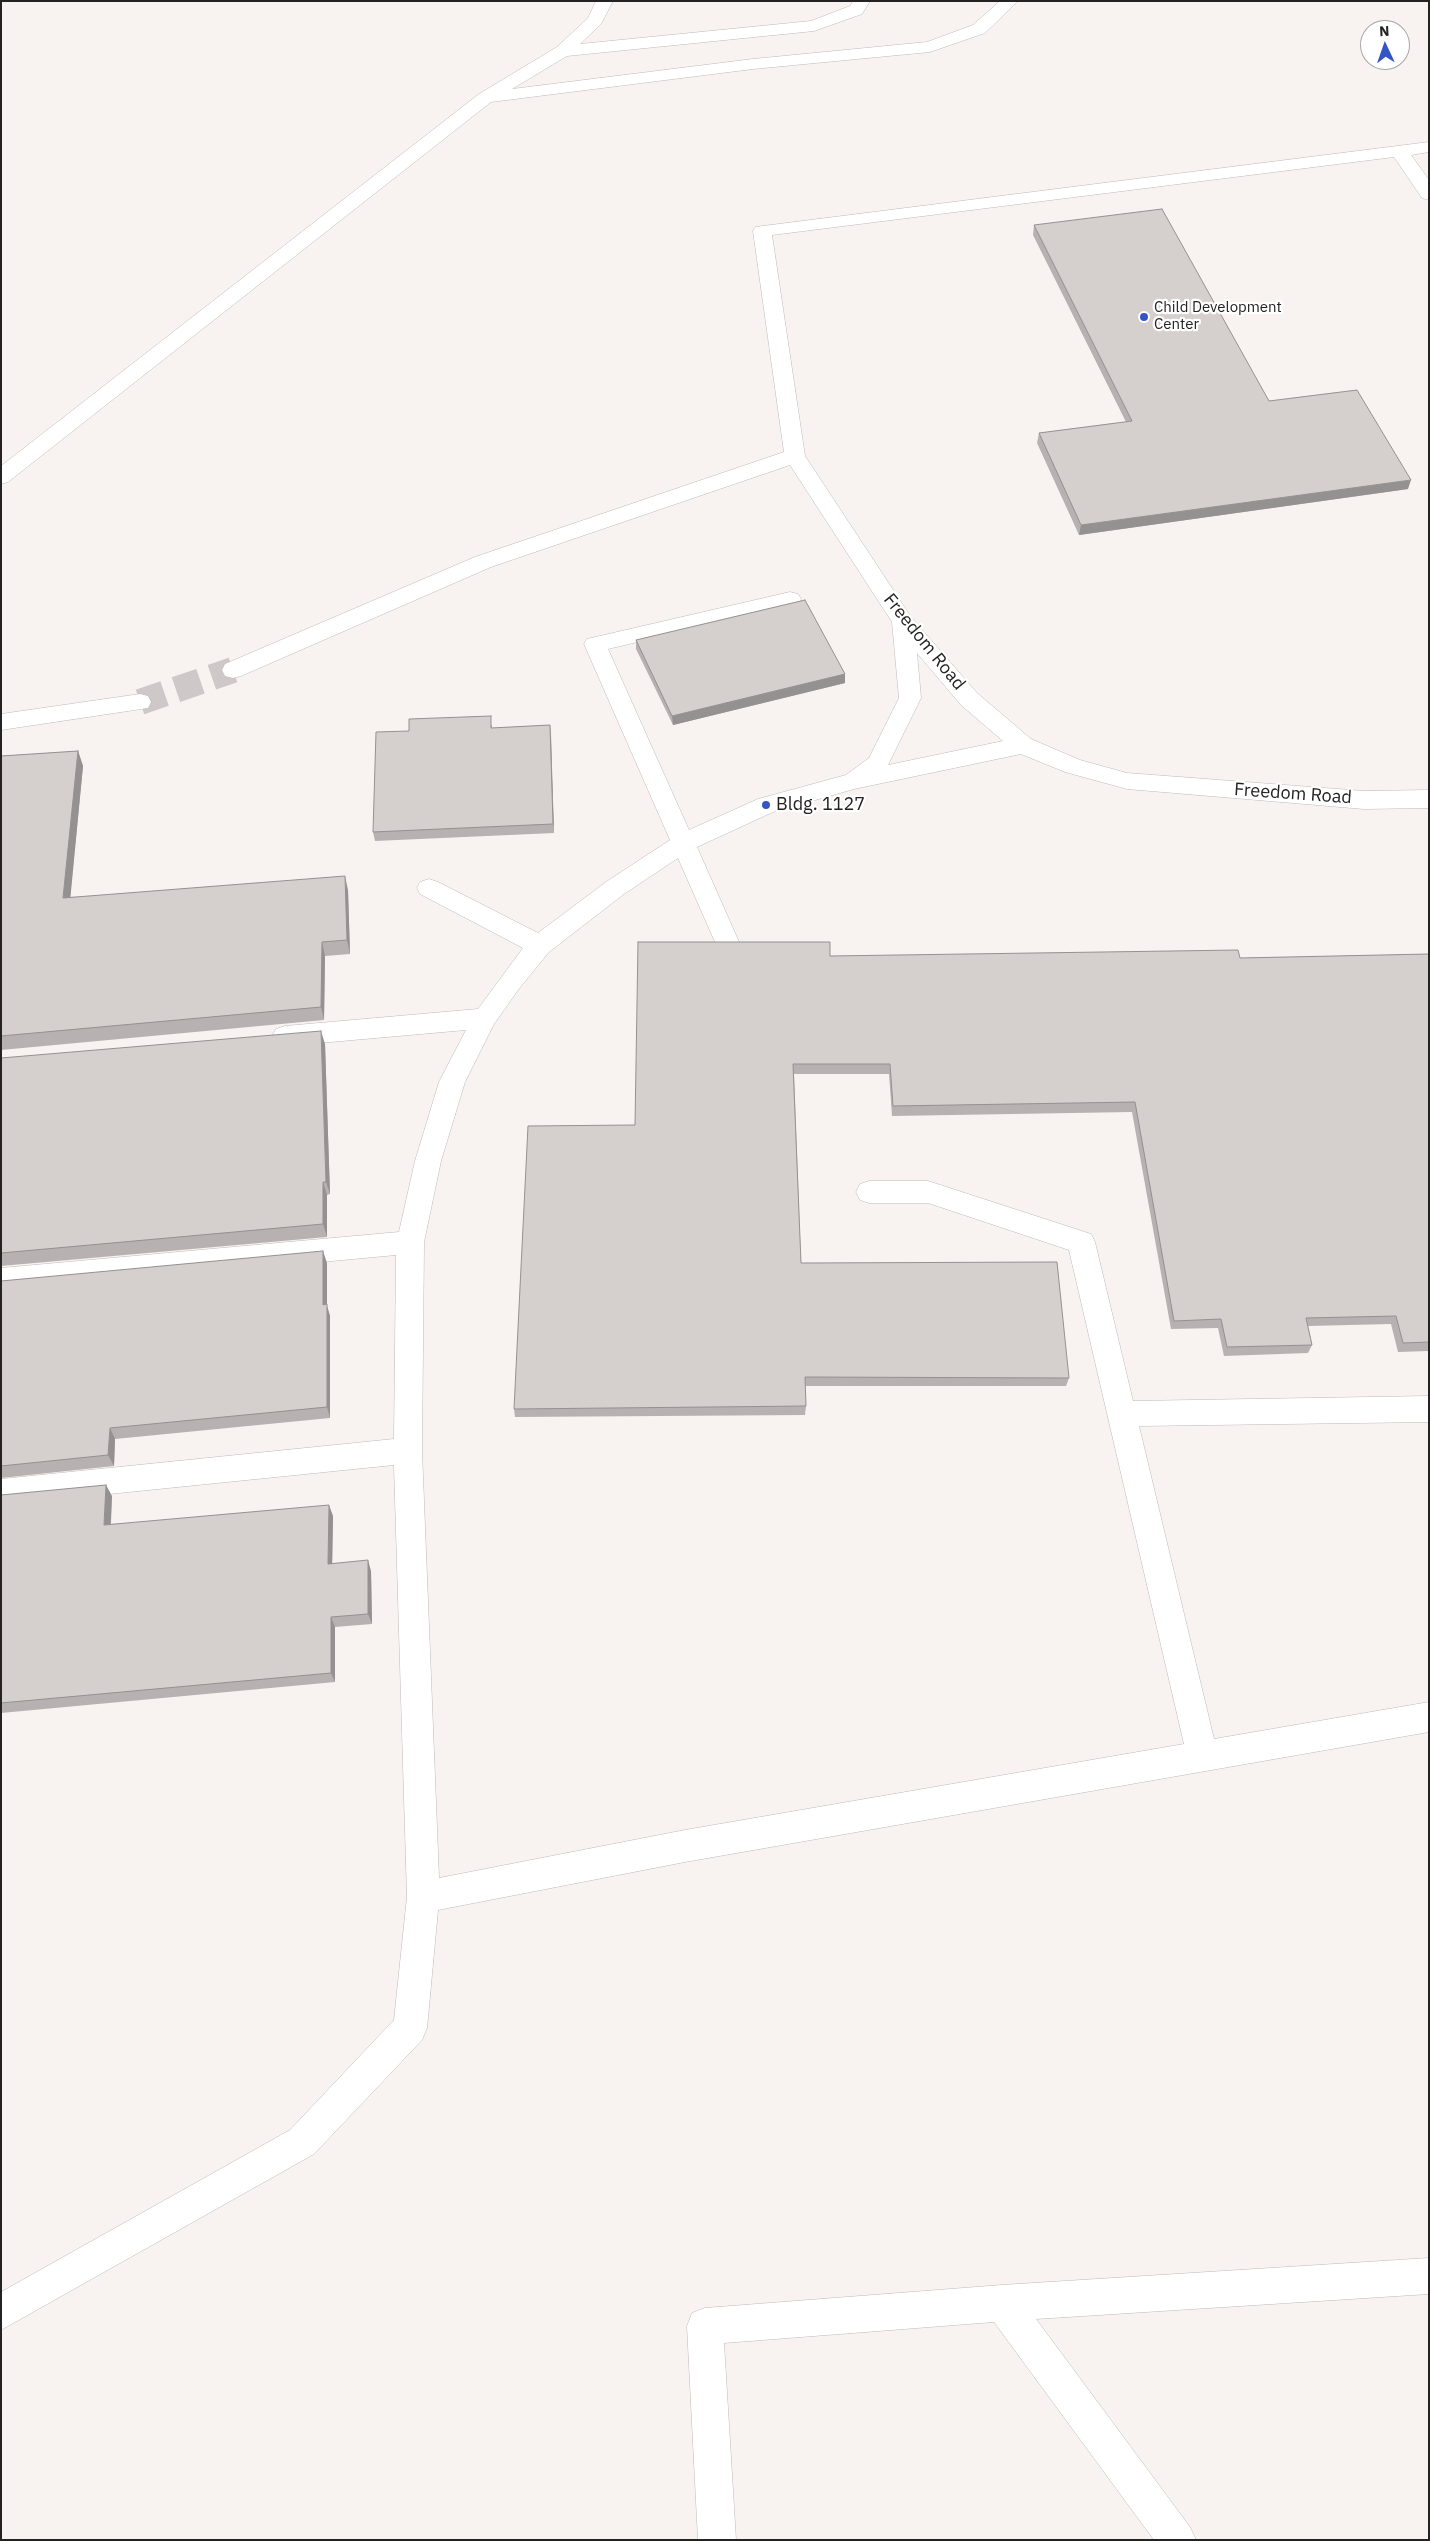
<!DOCTYPE html>
<html>
<head>
<meta charset="utf-8">
<style>
	body { margin:0 }
	#map { position:relative; width:1430px; height:2541px; overflow:hidden; background:#f8f2f1; font-family:"IBM Plex Sans",sans-serif }
	canvas { display:block }
	.frame { position:absolute; inset:0; border:2px solid #242222; pointer-events:none }
	.north { position:absolute; left:1360px; top:20px; width:50px; height:50px; box-sizing:border-box; background:#fff; border:1px solid #a7a7a7; border-radius:50%; rotate:357deg; font-size:14px; font-weight:700; line-height:20px; text-align:center; color:#242222 }
	.north::after { content:''; display:block; margin:auto; width:18px; height:22px; background:#3455c6; clip-path:polygon(50% 0,100% 100%,50% 72%,0 100%) }
</style>
</head>
<body>
<div id="map">
<canvas width="1430" height="2541"></canvas>
<div class="frame"></div>
<div class="north">N</div>
</div>
<script>
const c = document.querySelector('canvas').getContext('2d');
c.lineJoin = 'round';
const poly = rows => new Path2D(rows.map(r => 'M' + r).join(''));
function trace(path, color, width, dash) { c.strokeStyle = color; c.lineWidth = width; c.lineCap = dash ? 'butt' : 'round'; c.setLineDash(dash || []); c.stroke(path); }
function fill(path, color) { c.fillStyle = color; c.fill(path, 'evenodd'); }
function write(font, color, halo, rows, align = 'center') {
  c.font = font + ' "IBM Plex Sans",sans-serif'; c.lineWidth = 4.5; c.setLineDash([]); c.textBaseline = 'middle'; c.strokeStyle = halo; c.fillStyle = color; for (const [text, x, y, turn = 0] of rows) {
    c.save(); c.translate(x, y); c.rotate((+turn || 0) * Math.PI / 180); c.textAlign = isNaN(turn) ? turn : align; if (halo) c.strokeText(text, 0, 0); c.fillText(text, 0, 0); c.restore();
  }
}
trace(poly([
	[140,702,233,670]
]), '#cec8c8', 26, [26, 12]);
const minor = poly([
	[596,1,613,1,601,24,580,44,811,21,850,6,853,1,870,1,862,14,814,31,567,56,512,89,753,59,927,42,973,25,1000,1,1018,1,985,33,930,52,753,69,491,102,8,482,1,484,1,466,479,94,557,47,588,18,596,1],
	[1429,142,1429,152,1411,155,1429,180,1429,200,1422,198,1394,157,772,235,805,456,911,617,977,693,1031,739,1080,760,1127,773,1364,791,1429,790,1429,808,1364,809,1127,789,1065,772,1021,754,854,789,773,812,697,847,739,942,736,949,727,951,718,949,715,942,678,858,624,894,549,952,518,990,494,1024,465,1082,441,1161,424,1242,422,1451,439,1878,685,1830,1184,1744,1069,1250,928,1203,869,1203,860,1200,856,1192,860,1184,869,1181,928,1181,1091,1234,1095,1242,1133,1401,1429,1396,1429,1422,1139,1426,1214,1739,1429,1702,1429,1732,685,1862,438,1910,427,2028,422,2040,314,2154,1,2330,1,2292,290,2130,394,2020,407,1897,394,1465,1,1505,1,1479,394,1439,396,1255,1,1292,1,1268,399,1232,415,1161,439,1082,466,1030,285,1046,276,1043,272,1036,276,1029,285,1026,478,1009,523,948,420,894,417,888,420,882,429,879,438,882,538,933,606,882,670,840,584,644,587,639,790,592,798,594,801,599,798,604,790,606,608,649,689,830,758,799,846,775,869,758,899,698,892,622,790,465,491,567,241,676,233,678,225,676,222,670,225,664,475,557,784,452,753,231,755,227,1429,142],
	[917,653,961,705,1003,741,888,765,921,698,917,653],
	[140,694,148,696,151,702,148,708,1,730,1,714,140,694],
	[1429,2258,1429,2294,1036,2319,1190,2527,1196,2540,1154,2540,994,2322,724,2343,736,2540,698,2540,687,2326,692,2313,705,2308,1002,2285,1429,2258]
]);
trace(minor, '#bfb9b8', 1);
fill(minor, '#fff');
fill(poly([
	[1034,225,1269,401,1408,489,1079,535,1037,443,1039,433,1126,422,1033,235],
	[636,640,845,674,845,683,673,725,636,649],
	[492,725,492,728,550,725,554,833,375,841,373,832,409,731],
	[78,751,83,766,70,897,348,890,350,954,325,956,324,1020,1,1050,1,756],
	[1429,954,1429,1351,1398,1352,1391,1324,1308,1326,1312,1345,1308,1353,1224,1356,1218,1328,1171,1329,1132,1112,892,1116,889,1074,794,1074,801,1263,1069,1378,1066,1386,805,1386,806,1406,805,1415,515,1417,514,1409,635,1125,830,956,1240,958],
	[325,1044,330,1194,327,1195,327,1237,1,1266,1,1058],
	[327,1263,327,1306,330,1316,330,1418,115,1439,114,1466,1,1478,1,1281],
	[1,1495,112,1496,111,1524,333,1516,332,1564,371,1571,372,1624,335,1627,335,1682,1,1713]
]), '#b7b2b1');
fill(poly([
	[1411,480,1408,489,1079,535,1081,525],
	[845,674,845,683,673,725,672,716],
	[550,725,551,734,554,833,553,824],
	[78,751,83,766,69,912,63,898],
	[345,876,348,890,350,954,347,940],
	[322,942,325,956,324,1020,321,1007],
	[321,1031,325,1044,330,1194,326,1182],
	[323,1182,327,1195,327,1237,323,1224],
	[323,1251,327,1263,327,1306,330,1316,330,1418,327,1407,323,1305],
	[110,1428,115,1439,114,1466,108,1455],
	[106,1485,112,1496,110,1535,104,1525],
	[329,1505,333,1516,332,1574,328,1564],
	[368,1560,371,1571,372,1624,368,1614],
	[331,1617,335,1627,335,1682,331,1673]
]), '#959190');
const building = poly([
	[1162,209,1269,401,1357,390,1411,480,1081,525,1039,433,1132,421,1034,225,1162,209],
	[805,600,845,674,672,716,636,640,805,600],
	[491,716,491,728,550,725,553,824,373,832,376,732,409,731,409,719,491,716],
	[78,751,63,898,345,876,347,940,322,942,321,1007,1,1036,1,756,78,751],
	[638,942,830,942,830,956,1238,950,1240,958,1429,954,1429,1342,1403,1343,1396,1316,1306,1318,1312,1345,1227,1347,1221,1319,1174,1321,1135,1102,893,1106,890,1064,793,1064,801,1263,1057,1262,1069,1378,805,1377,806,1406,514,1409,528,1126,635,1125,638,942],
	[321,1031,326,1182,323,1182,323,1224,1,1253,1,1058,321,1031],
	[323,1251,323,1305,327,1304,327,1407,110,1428,108,1455,1,1466,1,1281,323,1251],
	[106,1485,104,1525,329,1505,328,1564,368,1560,368,1614,331,1617,331,1673,1,1703,1,1495,106,1485]
]);
fill(building, '#d5cfce');
trace(building, '#959190', 1);
for (const [x, y, r, color] of [
	[1144,317,5,"#3455c6"],
	[766,805,5,"#3455c6"]
]) { const dot = new Path2D(); dot.arc(x, y, r, 0, 2 * Math.PI); c.fillStyle = color; c.fill(dot); trace(dot, '#fff', 2); }
write('15px', '#242222', '#fff', [
	["Child Development",1154,308],
	["Center",1154,325]
], 'left');
write('18px', '#242222', '#fff', [
	["Freedom Road",924,642,51],
	["Freedom Road",1293,794,4]
]);
write('18px', '#242222', '#fff', [
	["Bldg. 1127",776,805]
], 'left');
</script>
</body>
</html>
